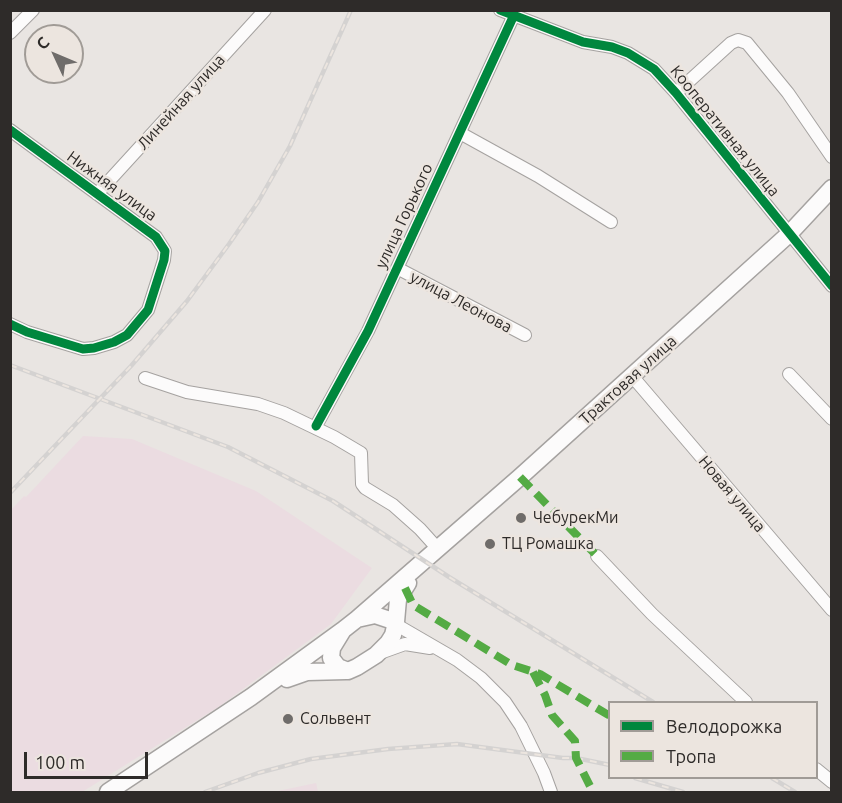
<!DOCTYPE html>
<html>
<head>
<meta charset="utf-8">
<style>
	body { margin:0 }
	#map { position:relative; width:842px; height:803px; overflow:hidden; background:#e9e5e2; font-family:Ubuntu,sans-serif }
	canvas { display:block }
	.frame { position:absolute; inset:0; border:12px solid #2e2b29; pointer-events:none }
	.legend { position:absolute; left:608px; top:701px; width:210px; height:78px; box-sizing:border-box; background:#ece5df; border:2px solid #a09b96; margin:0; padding:8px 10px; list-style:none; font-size:18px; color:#2e2b29 }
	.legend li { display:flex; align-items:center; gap:12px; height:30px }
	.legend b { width:30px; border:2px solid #a09b96 }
	.north { position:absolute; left:24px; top:24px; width:60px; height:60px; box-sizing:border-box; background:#ece5df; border:2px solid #a09b96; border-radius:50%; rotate:314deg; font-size:16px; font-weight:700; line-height:24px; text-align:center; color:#2e2b29 }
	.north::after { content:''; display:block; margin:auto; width:21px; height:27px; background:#6f6c6a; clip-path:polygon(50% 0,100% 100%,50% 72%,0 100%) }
	.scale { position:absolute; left:24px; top:752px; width:124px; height:27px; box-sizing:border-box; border:3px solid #2e2b29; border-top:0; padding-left:8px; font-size:18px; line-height:21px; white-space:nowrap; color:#2e2b29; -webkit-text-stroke:4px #ece5df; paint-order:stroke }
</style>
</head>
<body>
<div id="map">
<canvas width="842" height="803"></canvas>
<div class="frame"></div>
<ul class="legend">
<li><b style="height:8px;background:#00873e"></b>Велодорожка</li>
<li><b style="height:8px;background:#54ab44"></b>Тропа</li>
</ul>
<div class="north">С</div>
<div class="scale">100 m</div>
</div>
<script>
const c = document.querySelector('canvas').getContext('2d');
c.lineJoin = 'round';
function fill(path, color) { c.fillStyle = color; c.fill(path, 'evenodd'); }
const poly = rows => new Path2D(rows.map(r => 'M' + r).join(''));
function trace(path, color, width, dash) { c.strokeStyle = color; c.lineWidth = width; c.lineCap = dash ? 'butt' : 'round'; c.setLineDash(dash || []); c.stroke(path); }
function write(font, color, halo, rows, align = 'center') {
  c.font = font + ' Ubuntu,sans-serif'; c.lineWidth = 5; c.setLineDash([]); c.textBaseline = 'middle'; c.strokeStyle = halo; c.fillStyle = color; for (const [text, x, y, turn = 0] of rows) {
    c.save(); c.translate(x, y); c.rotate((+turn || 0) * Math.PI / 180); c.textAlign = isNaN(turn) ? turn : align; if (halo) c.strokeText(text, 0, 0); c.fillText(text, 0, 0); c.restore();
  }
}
fill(poly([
	[83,436,132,439,256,491,372,568,331,624,220,706,82,792,11,792,11,510,24,496,26,497],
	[316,783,318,792,273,792]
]), '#ebdce1');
const minor = poly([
	[500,10,583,42,612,47,628,53,654,69,676,93,832,286],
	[10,33,33,10],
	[676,93,731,43,738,40,747,43,788,93,832,157],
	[10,130,156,237,165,251,164,260,148,310,127,335,114,342,94,348,83,349,27,332,10,324],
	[460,133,538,176,611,222],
	[97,194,265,10],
	[397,268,525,335],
	[789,374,832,419],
	[632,376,832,610],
	[145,378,187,392,258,404,284,413,334,437,361,453,362,484,365,488,393,505,420,529,438,549],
	[316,426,368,331,514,15],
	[597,556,652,614,746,702],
	[395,624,457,660,481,678,505,702,521,726,544,773,551,792],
	[380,653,405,644,430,648],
	[816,769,832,782]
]);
const highway = poly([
	[375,615,396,622,393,635,388,643,376,655,357,667,348,671,338,667,331,658,332,648,343,630,357,619,375,615],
	[357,619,520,477,789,234,832,188],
	[396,622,398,599,408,583],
	[287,679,307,672,346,671],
	[108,792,251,697,343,630]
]);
trace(minor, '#a5a2a0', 14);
trace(highway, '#a5a2a0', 19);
trace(minor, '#fcfbfb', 12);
trace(highway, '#fcfbfb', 16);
const rail = poly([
	[10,365,228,447,333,501,449,577,653,702],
	[10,493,131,366,187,301,229,244,258,202,290,146,351,10],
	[635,778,683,792],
	[772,778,795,792],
	[205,792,258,773,311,759,388,749,457,744,563,758,576,758,610,765]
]);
trace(rail, '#d4d2d1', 4.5);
trace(rail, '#ece5df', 2, [7]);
trace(poly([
	[520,477,597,556],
	[405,588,413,605,512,665,540,674,610,716],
	[533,672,545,695,552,715,575,741,576,758,593,792]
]), '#54ab44', 8, [15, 8]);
trace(poly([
	[500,10,583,42,612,47,628,53,654,69,676,93,832,286],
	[10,130,156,237,165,251,164,260,148,310,127,335,114,342,94,348,83,349,27,332,10,324],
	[316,426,368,331,514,15]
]), '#00873e', 9);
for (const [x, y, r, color] of [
	[521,518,6,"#6f6c6a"],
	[490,544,6,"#6f6c6a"],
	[288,719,6,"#6f6c6a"]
]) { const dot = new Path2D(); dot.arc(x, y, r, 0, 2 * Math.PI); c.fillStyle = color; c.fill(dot); trace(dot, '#ece5df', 2); }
write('16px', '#2e2b29', '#ece5df', [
	["Линейная улица",181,102,-48],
	["Кооперативная улица",725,131,51],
	["Нижняя улица",112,186,36],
	["улица Горького",404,216,-65],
	["улица Леонова",461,302,28],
	["Трактовая улица",628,380,-42],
	["Новая улица",732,494,50]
]);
write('16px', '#2e2b29', '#ece5df', [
	["ЧебурекМи",533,518],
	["ТЦ Ромашка",502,544],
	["Сольвент",300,719]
], 'left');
</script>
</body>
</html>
